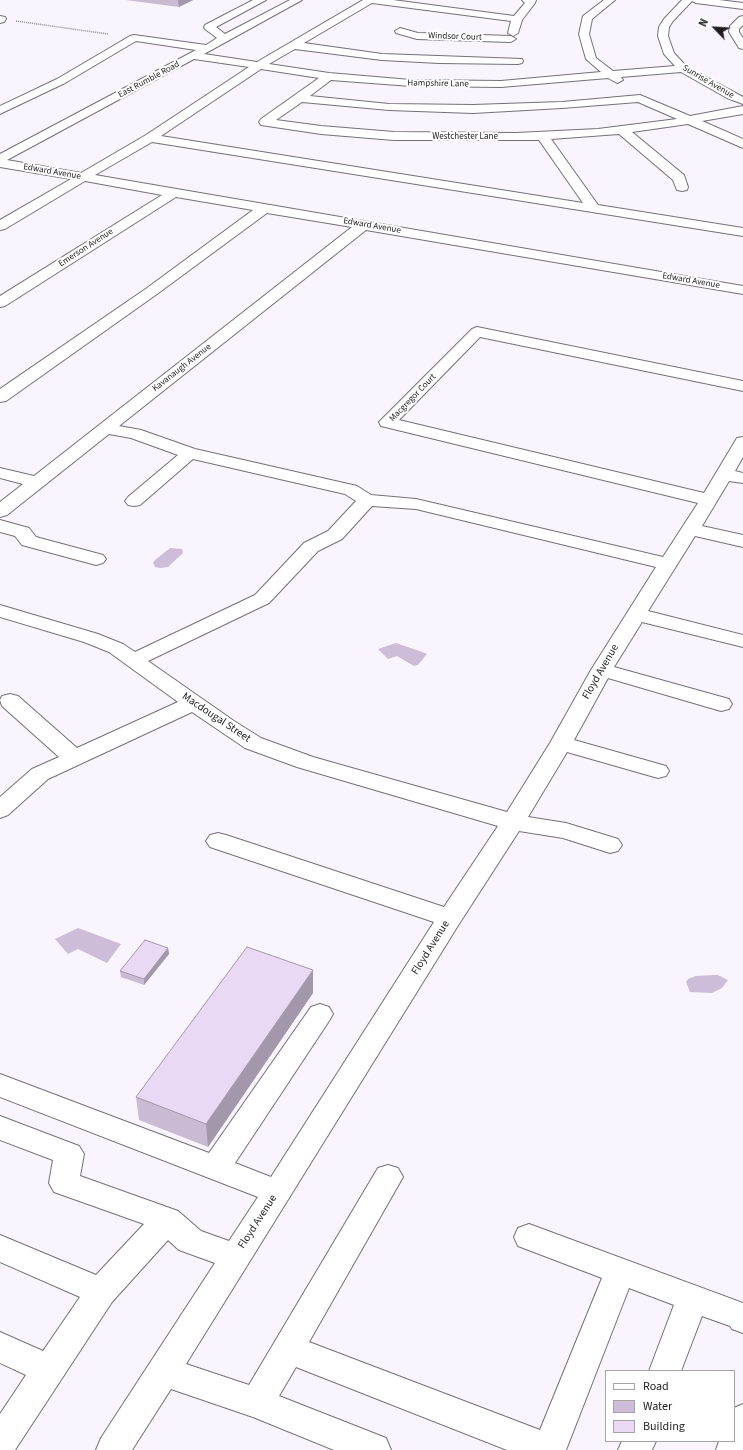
<!DOCTYPE html>
<html>
<head>
<meta charset="utf-8">
<style>
	body { margin:0 }
	#map { position:relative; width:743px; height:1450px; overflow:hidden; background:#faf4fe; font-family:"Source Sans 3",sans-serif }
	canvas { display:block }
	.legend { position:absolute; left:605px; top:1370px; width:130px; height:72px; box-sizing:border-box; background:#fff; border:1px solid #a5a4a5; margin:0; padding:5px 7px; list-style:none; font-size:12px; color:#1e1c1f }
	.legend li { display:flex; align-items:center; gap:8px; height:20px }
	.legend b { width:20px; border:1px solid #a5a4a5 }
	.north { position:absolute; left:695px; top:8px; width:40px; height:40px; -webkit-text-stroke:3px #fff; paint-order:stroke; rotate:295deg; font-size:11px; font-weight:700; line-height:16px; text-align:center; color:#1e1c1f }
	.north::after { content:''; display:block; margin:auto; width:14px; height:18px; background:#1e1c1f; clip-path:polygon(50% 0,100% 100%,50% 72%,0 100%) }
</style>
</head>
<body>
<div id="map">
<canvas width="743" height="1450"></canvas>
<ul class="legend">
<li><b style="height:5px;background:#fff"></b>Road</li>
<li><b style="height:11px;background:#cdbdd8"></b>Water</li>
<li><b style="height:11px;background:#e9d9f4"></b>Building</li>
</ul>
<div class="north">N</div>
</div>
<script>
const c = document.querySelector('canvas').getContext('2d');
c.lineJoin = 'round';
function fill(path, color) { c.fillStyle = color; c.fill(path, 'evenodd'); }
const poly = rows => new Path2D(rows.map(r => 'M' + r).join(''));
function trace(path, color, width, dash) { c.strokeStyle = color; c.lineWidth = width; c.lineCap = dash ? 'butt' : 'round'; c.setLineDash(dash || []); c.stroke(path); }
function write(font, color, halo, rows, align = 'center') {
  c.font = font + ' "Source Sans 3",sans-serif'; c.lineWidth = 4; c.setLineDash([]); c.textBaseline = 'middle'; c.strokeStyle = halo; c.fillStyle = color; for (const [text, x, y, turn = 0] of rows) {
    c.save(); c.translate(x, y); c.rotate((+turn || 0) * Math.PI / 180); c.textAlign = isNaN(turn) ? turn : align; if (halo) c.strokeText(text, 0, 0); c.fillText(text, 0, 0); c.restore();
  }
}
fill(poly([
	[170,548,182,549,183,553,168,567,160,568,155,567,153,563,155,560],
	[396,643,425,653,427,654,418,665,414,666,397,656,388,659,378,649],
	[78,928,121,944,107,963,78,949,68,954,55,939],
	[713,975,718,975,728,980,722,988,712,993,690,992,686,982,688,979,696,976]
]), '#cdbdd8');
const minor = poly([
	[253,0,266,0,216,27,225,34,290,0,302,0,204,54,257,62,363,0,393,0,514,16,525,3,522,0,536,0,535,3,522,20,518,33,513,36,508,33,511,21,372,3,304,43,382,54,522,59,523,61,522,63,518,64,439,63,382,60,295,49,269,64,329,73,411,80,501,81,601,72,586,59,579,34,583,16,604,0,615,0,592,19,589,34,596,58,613,71,675,66,664,54,658,36,659,27,664,19,682,0,719,0,743,3,743,9,696,3,692,1,673,21,669,27,668,36,674,53,687,67,743,97,743,104,727,98,681,72,621,77,623,80,617,83,608,78,501,87,411,86,331,80,310,96,389,104,473,105,562,102,640,95,690,116,743,106,743,114,702,121,743,139,743,148,688,124,632,132,684,175,688,187,687,190,682,191,677,190,673,180,619,134,551,139,598,205,743,228,743,236,152,142,95,175,743,286,743,294,366,230,119,426,141,430,195,449,357,486,371,495,416,499,663,557,698,503,381,426,379,422,472,329,477,327,743,381,743,391,480,337,399,420,704,493,737,438,743,437,743,457,735,471,743,473,743,483,729,481,702,526,743,535,743,547,695,536,648,611,743,635,743,647,642,622,614,667,729,699,732,704,729,709,721,711,608,678,574,740,666,766,669,771,666,776,658,778,567,752,528,817,566,823,618,839,622,845,618,851,610,853,563,838,519,831,459,924,186,1364,249,1385,378,1168,388,1165,398,1168,403,1177,309,1342,540,1430,602,1278,518,1246,514,1237,518,1228,529,1224,743,1303,743,1333,732,1329,730,1326,702,1316,681,1371,649,1371,674,1305,629,1288,566,1450,507,1450,296,1367,279,1396,386,1438,391,1450,334,1450,253,1417,171,1389,132,1450,96,1450,101,1438,215,1263,179,1250,168,1240,112,1302,15,1450,0,1450,0,1414,26,1375,0,1363,0,1332,43,1351,80,1297,0,1262,0,1235,96,1275,144,1224,54,1192,49,1183,53,1160,0,1140,0,1116,79,1146,84,1154,80,1176,178,1211,201,1231,229,1241,258,1197,0,1097,0,1074,209,1153,311,1007,320,1004,329,1007,333,1014,329,1021,235,1163,271,1177,434,922,210,847,206,841,210,835,218,833,226,835,444,907,498,826,297,767,245,748,192,712,48,779,8,815,0,818,0,797,32,769,59,757,2,706,0,700,2,696,10,694,18,696,77,748,178,702,109,652,84,642,0,617,0,605,98,634,123,644,135,652,255,595,304,543,328,531,356,501,345,494,193,459,140,505,134,506,128,505,125,501,128,497,178,455,131,438,109,434,7,515,0,517,0,502,23,484,0,478,0,468,34,476,352,227,267,213,157,294,6,401,0,402,0,389,147,288,253,210,176,197,5,306,0,307,0,296,162,195,85,181,5,229,0,230,0,220,71,179,0,167,0,154,196,50,136,41,65,83,4,112,0,114,0,106,57,79,130,36,134,35,206,45,217,38,205,29,204,27,205,25,253,0],
	[194,59,249,67,146,135,81,173,7,160,194,59],
	[261,69,319,78,261,119,259,122,261,125,321,134,394,140,539,140,583,203,161,136,261,69],
	[302,102,389,110,473,113,562,108,638,102,677,119,598,129,516,133,394,132,321,126,276,120,302,102],
	[372,506,416,509,656,567,591,670,550,743,507,812,313,757,261,738,234,721,148,661,269,603,318,551,342,539,372,506],
	[0,16,5,17,6,19,4,22,0,23,0,16],
	[743,16,743,25,739,29,739,32,743,38,743,49,739,48,729,32,730,26,739,17,743,16],
	[400,28,418,33,511,36,516,39,511,42,417,39,396,33,395,31,400,28],
	[0,520,29,528,36,537,103,555,106,559,103,563,96,565,22,545,15,536,0,532,0,520],
	[743,1404,743,1450,716,1450,719,1441,734,1441,734,1408,743,1404],
	[622,1441,656,1441,652,1450,618,1450,622,1441]
]);
trace(minor, '#757079', 2);
trace(poly([
	[16,21,108,34]
]), '#928d94', 1.5, [1, 1]);
fill(minor, '#fff');
fill(poly([
	[126,0,193,0,179,7],
	[168,948,169,954,144,985,121,977,120,971],
	[313,993,208,1147,139,1120,136,1097]
]), '#c8bbd2');
fill(poly([
	[178,0,193,0,179,7],
	[168,948,169,954,144,985,144,979],
	[313,970,313,993,208,1147,206,1124]
]), '#a398ab');
const building = poly([
	[145,940,168,948,144,979,120,971,145,940],
	[247,947,313,970,206,1124,136,1097,247,947]
]);
fill(building, '#e9d9f4');
trace(building, '#a398ab', 1);
write('9px', '#1e1c1f', '#fff', [
	["Windsor Court",455,37,2],
	["East Rumble Road",149,80,-28],
	["Sunrise Avenue",708,82,30],
	["Hampshire Lane",438,84,1],
	["Westchester Lane",465,137],
	["Edward Avenue",52,172,10],
	["Edward Avenue",372,226,10],
	["Emerson Avenue",86,248,-33],
	["Edward Avenue",691,281,10],
	["Kavanaugh Avenue",182,368,-38],
	["Macgregor Court",413,398,-46]
]);
write('11px', '#1e1c1f', '#fff', [
	["Floyd Avenue",601,672,-60],
	["Macdougal Street",216,718,34],
	["Floyd Avenue",431,948,-58],
	["Floyd Avenue",258,1222,-57]
]);
</script>
</body>
</html>
